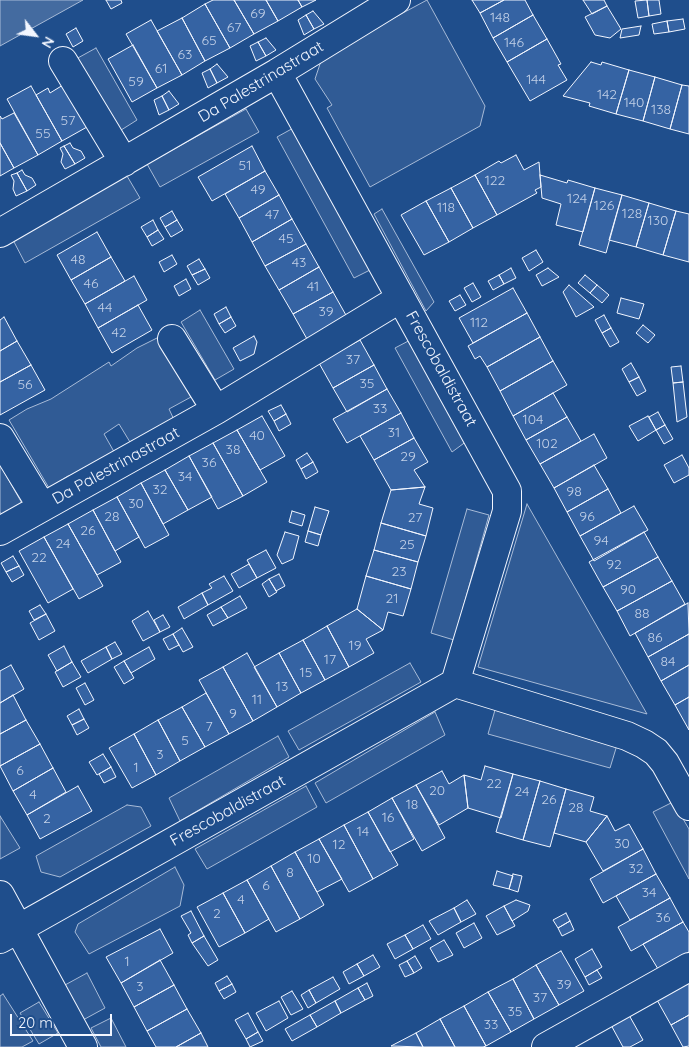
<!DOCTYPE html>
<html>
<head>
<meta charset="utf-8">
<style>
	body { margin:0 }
	#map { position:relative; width:689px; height:1047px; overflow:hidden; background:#1f4e8c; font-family:Quicksand,sans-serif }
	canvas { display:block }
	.north { position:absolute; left:10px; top:10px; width:50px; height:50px; -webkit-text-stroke:4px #1f4e8c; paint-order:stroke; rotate:120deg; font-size:14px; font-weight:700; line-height:20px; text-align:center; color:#f2f6ff }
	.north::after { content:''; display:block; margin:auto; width:18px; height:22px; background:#f2f6ff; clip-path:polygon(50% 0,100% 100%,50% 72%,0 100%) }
	.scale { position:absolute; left:10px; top:1014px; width:102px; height:22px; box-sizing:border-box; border:2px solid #f2f6ff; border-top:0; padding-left:6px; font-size:15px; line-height:18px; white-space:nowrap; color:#f2f6ff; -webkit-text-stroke:4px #1f4e8c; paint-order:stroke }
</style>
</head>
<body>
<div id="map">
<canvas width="689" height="1047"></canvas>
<div class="north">N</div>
<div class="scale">20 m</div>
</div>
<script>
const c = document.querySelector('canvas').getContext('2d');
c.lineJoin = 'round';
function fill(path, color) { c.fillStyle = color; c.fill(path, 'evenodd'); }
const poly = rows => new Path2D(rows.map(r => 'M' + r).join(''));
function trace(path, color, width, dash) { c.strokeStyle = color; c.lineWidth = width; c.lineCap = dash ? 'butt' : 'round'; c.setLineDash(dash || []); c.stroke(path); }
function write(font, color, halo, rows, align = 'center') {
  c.font = font + ' Quicksand,sans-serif'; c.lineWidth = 4; c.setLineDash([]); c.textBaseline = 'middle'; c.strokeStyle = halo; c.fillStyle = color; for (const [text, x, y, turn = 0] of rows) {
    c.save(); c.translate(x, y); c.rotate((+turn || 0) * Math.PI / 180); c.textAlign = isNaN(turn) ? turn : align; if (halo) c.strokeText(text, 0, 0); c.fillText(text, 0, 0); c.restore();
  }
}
const built = poly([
	[427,0,485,106,480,126,370,187,327,108,332,105,315,79,321,61,349,42,427,0],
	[96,48,137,120,118,132,76,59,96,48],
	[246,109,259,132,160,187,147,164,246,109],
	[297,126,374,268,354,278,277,137,297,126],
	[127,176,140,198,25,263,13,240,127,176],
	[382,209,434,302,426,311,374,214,382,209],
	[200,310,234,369,215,380,181,322,200,310],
	[159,337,191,397,169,409,176,424,133,447,119,424,104,434,117,457,79,477,68,476,49,488,9,420,27,409,51,399,109,362,111,366,137,348,159,337],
	[416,337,471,438,452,452,395,348,416,337],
	[0,465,23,505,3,517,0,512,0,465],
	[527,504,647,714,478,667,527,504],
	[467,509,489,515,454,640,431,633,467,509],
	[410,663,421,682,299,750,288,731,410,663],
	[495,710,617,745,610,768,488,734,495,710],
	[435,712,445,735,326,803,315,783,435,712],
	[278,736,289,757,180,821,169,798,278,736],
	[306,786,317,807,207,869,195,849,306,786],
	[673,802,689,829,689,879,653,812,673,802],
	[127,805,141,807,151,826,60,877,41,872,36,856,127,805],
	[0,816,20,848,0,859,0,816],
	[175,867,184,885,180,906,89,954,75,932,78,924,175,867],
	[87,973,105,1008,83,1020,65,985,87,973],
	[3,994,33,1041,22,1047,0,1047,0,996,3,994],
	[39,1002,58,1033,39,1044,20,1013,39,1002],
	[111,1018,126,1047,101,1047,91,1028,111,1018]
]);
fill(built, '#305b95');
trace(built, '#a8bbd7', 1);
const water = poly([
	[0,0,83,0,0,46,0,0]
]);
fill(water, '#446ba0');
trace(water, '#a8bbd7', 1);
const building = poly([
	[106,0,121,0,122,3,111,9,106,0],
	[213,0,234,0,254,34,230,48,205,4,213,0],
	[234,0,266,0,278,21,254,34,234,0],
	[266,0,298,0,302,7,278,21,266,0],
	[298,0,316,0,302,7,298,0],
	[472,0,504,0,480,13,472,0],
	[504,0,525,0,533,15,493,38,480,13,504,0],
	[583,0,604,0,607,6,592,14,583,0],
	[647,0,659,0,661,14,649,16,647,0],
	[647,0,649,16,638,18,635,1,647,0],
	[205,4,230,48,205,61,182,18,205,4],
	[607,6,621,29,610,38,595,35,585,17,607,6],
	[313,11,324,24,314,29,306,15,313,11],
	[306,15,314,29,304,35,298,20,306,15],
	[533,15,547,39,507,62,493,38,533,15],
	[182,18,205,61,182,75,157,31,182,18],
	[683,19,685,29,669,32,667,21,683,19],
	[151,20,182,75,157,88,126,34,151,20],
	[667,21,669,32,654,34,652,24,667,21],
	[641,26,639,35,620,38,622,29,641,26],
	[76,28,83,41,73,47,66,34,76,28],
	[266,38,276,50,266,56,258,42,266,38],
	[547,39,561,64,558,65,567,80,530,101,507,62,547,39],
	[258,42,266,56,256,61,250,46,258,42],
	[133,45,157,88,132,102,108,59,133,45],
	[591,62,601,65,602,62,629,70,616,114,589,106,590,103,563,96,591,62],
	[217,64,228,77,217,83,210,69,217,64],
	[210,69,217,83,208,88,202,73,210,69],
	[629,70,655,77,643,121,616,114,629,70],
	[655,77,682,85,670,129,643,121,655,77],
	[63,85,87,127,62,141,36,95,48,88,50,93,63,85],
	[682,85,689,86,689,134,670,129,682,85],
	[31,86,62,141,38,155,7,99,31,86],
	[169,91,179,104,169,110,162,96,169,91],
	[162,96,169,110,159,115,154,100,162,96],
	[14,113,38,155,14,168,0,143,0,116,2,119,14,113],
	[0,143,14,168,0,176,0,143],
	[70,143,73,148,81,151,85,158,75,164,64,146,70,143],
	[64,146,75,164,65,169,61,162,63,154,60,148,64,146],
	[252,146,265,171,212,201,198,177,252,146],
	[516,155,524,170,539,162,541,187,535,190,537,193,497,215,475,175,499,161,501,163,516,155],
	[22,170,25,175,32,178,36,185,27,191,17,173,22,170],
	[265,171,279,195,239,218,225,194,265,171],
	[17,173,27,191,16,196,13,189,14,181,11,175,17,173],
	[475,175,497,215,473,228,451,188,475,175],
	[540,175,567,183,568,180,595,188,583,232,556,225,561,204,542,198,540,175],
	[451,188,473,228,449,242,426,201,451,188],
	[595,188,622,195,606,253,579,245,595,188],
	[279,195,292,219,252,242,239,218,279,195],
	[622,195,649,203,636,247,609,240,622,195],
	[426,201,449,242,424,255,401,215,426,201],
	[649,203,676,211,663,255,636,247,649,203],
	[172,211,177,220,165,227,160,218,172,211],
	[676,211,689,214,689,262,663,255,676,211],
	[292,219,306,244,265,266,252,242,292,219],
	[153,220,158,230,147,237,141,227,153,220],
	[177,220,183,230,171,237,165,227,177,220],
	[158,230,164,239,152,246,147,237,158,230],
	[97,232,111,257,71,280,57,255,97,232],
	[306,244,319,267,279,290,265,266,306,244],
	[536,250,543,262,529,271,522,258,536,250],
	[172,255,177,264,164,272,159,262,172,255],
	[111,257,125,281,85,304,71,280,111,257],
	[199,259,205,269,192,275,187,266,199,259],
	[319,267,333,292,293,314,279,290,319,267],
	[511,268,516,278,504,284,499,275,511,268],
	[548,268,559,277,542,286,536,275,548,268],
	[205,269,210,278,198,285,192,275,205,269],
	[499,275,504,284,493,290,488,281,499,275],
	[585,275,597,285,590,293,578,283,585,275],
	[134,276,147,300,98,328,85,304,134,276],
	[186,279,191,289,179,296,174,286,186,279],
	[473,283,481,297,472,302,464,288,473,283],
	[569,285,594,307,576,317,563,292,569,285],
	[597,285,609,295,602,303,590,293,597,285],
	[513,288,527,313,473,343,459,318,513,288],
	[333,292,347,317,307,339,293,314,333,292],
	[460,295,466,305,455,311,449,301,460,295],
	[621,298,644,304,639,319,617,313,621,298],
	[138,305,152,330,112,353,98,328,138,305],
	[226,307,231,317,219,324,214,314,226,307],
	[527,313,540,337,487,367,480,356,475,359,468,346,527,313],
	[604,315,611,328,602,333,595,320,604,315],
	[4,317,17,341,0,351,0,320,4,317],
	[231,317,236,326,225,333,219,324,231,317],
	[643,325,655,335,648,343,636,333,643,325],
	[611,328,619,342,610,347,602,333,611,328],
	[254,336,257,342,254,354,240,361,233,348,254,336],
	[540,337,553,361,500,391,487,367,540,337],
	[360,340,374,365,333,388,319,363,360,340],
	[17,341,31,365,0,382,0,351,17,341],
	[553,361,567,385,513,416,500,391,553,361],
	[631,363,639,377,629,382,622,369,631,363],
	[31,365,45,390,0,415,0,382,31,365],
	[374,365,387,389,347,412,333,388,374,365],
	[681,366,683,382,673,383,671,367,681,366],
	[639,377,646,391,637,396,629,382,639,377],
	[683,382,687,417,677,422,673,383,683,382],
	[387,389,401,413,347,443,333,419,387,389],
	[553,393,567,417,526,440,513,416,553,393],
	[281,405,286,414,274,421,268,411,281,405],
	[658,412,665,425,656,430,649,417,658,412],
	[401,413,414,438,374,460,360,436,401,413],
	[286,414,291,424,279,431,274,421,286,414],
	[262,416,285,456,260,470,237,430,262,416],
	[648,416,656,430,638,441,629,426,648,416],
	[567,417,581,441,540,464,526,440,567,417],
	[665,425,673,439,664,444,656,430,665,425],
	[237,430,267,482,243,496,213,443,237,430],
	[594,434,607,458,554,488,540,464,594,434],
	[414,438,428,462,414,470,425,487,391,490,374,460,414,438],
	[213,443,243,496,218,509,189,456,213,443],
	[307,453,313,462,301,469,296,460,307,453],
	[682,455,689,468,689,475,674,483,664,465,682,455],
	[189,456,212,497,188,510,165,470,189,456],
	[313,462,318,472,306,479,301,469,313,462],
	[594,465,608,489,567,512,554,488,594,465],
	[165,470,188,510,163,524,141,483,165,470],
	[141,483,169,535,145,548,117,497,141,483],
	[425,487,419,504,433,508,426,536,381,523,391,490,425,487],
	[608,489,621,513,580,536,567,512,608,489],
	[117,497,139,537,115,551,93,510,117,497],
	[634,506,648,530,594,561,580,536,634,506],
	[315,507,329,511,321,535,308,531,315,507],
	[93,510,121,562,97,575,68,524,93,510],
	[292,511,305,515,302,526,289,522,292,511],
	[381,523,426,536,418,562,374,550,381,523],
	[68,524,103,586,79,599,44,537,68,524],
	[308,531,321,535,318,546,305,542,308,531],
	[285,532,299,536,293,559,282,564,277,555,285,532],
	[644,532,658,557,603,587,589,562,644,532],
	[44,537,73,589,48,603,19,551,44,537],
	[266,550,276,568,257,578,247,560,266,550],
	[374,550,418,562,411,589,366,576,374,550],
	[13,556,19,566,6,572,1,563,13,556],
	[658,557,672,581,617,611,603,587,658,557],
	[249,564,257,578,239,588,231,574,249,564],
	[19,566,24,575,12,582,6,572,19,566],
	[279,574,285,586,276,591,269,579,279,574],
	[224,576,233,591,208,605,202,593,212,588,209,584,224,576],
	[366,576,411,589,403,616,388,612,383,630,357,609,366,576],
	[269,579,277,592,269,597,262,584,269,579],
	[672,581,685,604,630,636,617,611,672,581],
	[202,593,208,605,184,619,178,607,202,593],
	[240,596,247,608,228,618,221,607,240,596],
	[688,603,689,634,648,657,635,633,688,603],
	[40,605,46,614,34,620,29,611,40,605],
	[221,607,228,618,213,626,207,615,221,607],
	[357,609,383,630,366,639,374,653,349,667,327,626,357,609],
	[148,611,160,632,143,641,132,621,148,611],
	[46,614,55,631,39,640,30,623,46,614],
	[163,615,170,627,160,632,154,620,163,615],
	[327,626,349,667,325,680,303,640,327,626],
	[182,628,193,647,183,652,173,634,182,628],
	[173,634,179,645,169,650,163,639,173,634],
	[689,634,689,665,661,681,648,657,689,634],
	[303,640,325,680,301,693,279,653,303,640],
	[115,642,122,654,112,659,106,647,115,642],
	[64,646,72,662,57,671,48,655,64,646],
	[106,647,112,659,88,673,81,661,106,647],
	[149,647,155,659,131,673,124,661,149,647],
	[247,653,277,707,253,721,223,667,247,653],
	[279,653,301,693,277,707,254,667,279,653],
	[124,661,134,678,124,684,114,667,124,661],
	[72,662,81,677,63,687,55,672,72,662],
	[11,665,24,689,0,703,0,671,11,665],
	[689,665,689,697,675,705,661,681,689,665],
	[223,667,253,721,229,734,199,680,223,667],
	[85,683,94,700,85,705,76,688,85,683],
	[206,693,229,734,205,747,182,707,206,693],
	[13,695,26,720,0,734,0,703,13,695],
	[689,697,689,730,675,705,689,697],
	[182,707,205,747,180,761,158,720,182,707],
	[79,709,84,719,72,725,67,716,79,709],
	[84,719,89,728,77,735,72,725,84,719],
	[26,720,40,744,0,766,0,734,26,720],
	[158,720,180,761,156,775,134,734,158,720],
	[134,734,156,775,132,788,109,748,134,734],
	[40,744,53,768,13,791,0,766,40,744],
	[103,754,111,767,97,775,89,762,103,754],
	[485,766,513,774,501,818,468,808,464,775,481,780,485,766],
	[111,767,116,777,104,783,99,774,111,767],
	[53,768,66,792,27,815,13,791,53,768],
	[442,771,449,784,464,775,468,808,439,825,416,785,442,771],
	[513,774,540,781,523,840,496,832,513,774],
	[540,781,566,789,550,847,523,840,540,781],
	[416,785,445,838,422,851,392,798,416,785],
	[78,786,92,811,40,839,27,815,78,786],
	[566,789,594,797,590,811,607,816,586,842,554,833,566,789],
	[392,798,414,839,390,852,368,812,392,798],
	[368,812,398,865,373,879,344,825,368,812],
	[607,816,615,831,629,824,643,849,603,871,586,842,607,816],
	[344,825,373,879,349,892,319,839,344,825],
	[319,839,342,879,317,892,295,852,319,839],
	[643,849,656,874,603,903,590,879,643,849],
	[295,852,324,905,300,919,271,866,295,852],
	[271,866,300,919,276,932,247,880,271,866],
	[497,871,513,876,509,889,493,885,497,871],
	[513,874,522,876,518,892,509,889,513,874],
	[656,874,670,898,630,920,616,896,656,874],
	[247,880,269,919,245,933,223,893,247,880],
	[223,893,245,933,219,947,197,907,223,893],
	[670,898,683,922,631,951,618,927,670,898],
	[467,900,476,914,461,922,454,908,467,900],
	[516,900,530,905,528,911,512,921,504,906,516,900],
	[504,906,515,926,497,935,486,916,504,906],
	[454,908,461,922,438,935,429,921,454,908],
	[191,911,204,936,192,943,188,935,191,933,181,916,191,911],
	[566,913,570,921,558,928,553,920,566,913],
	[570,921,574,930,562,936,558,928,570,921],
	[683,922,689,932,689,952,658,969,643,944,683,922],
	[474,923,482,938,464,948,456,933,474,923],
	[423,925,431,939,413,949,405,935,423,925],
	[160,929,173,953,121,983,106,957,160,929],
	[405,935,413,949,395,959,387,944,405,935],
	[204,936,218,960,208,966,192,943,204,936],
	[444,940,453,955,438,962,430,948,444,940],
	[592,949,602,967,585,977,575,959,592,949],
	[561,951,584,991,559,1005,536,965,561,951],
	[373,955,380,967,364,976,357,964,373,955],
	[415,956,422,968,414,973,407,961,415,956],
	[160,960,174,985,134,1007,121,983,160,960],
	[407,961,414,973,405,977,399,965,407,961],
	[357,964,364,976,349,984,343,972,357,964],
	[536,965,559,1005,534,1019,513,979,536,965],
	[597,970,602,978,589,985,585,977,597,970],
	[227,976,232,984,219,991,215,983,227,976],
	[333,977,340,989,316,1003,309,990,333,977],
	[513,979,534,1019,511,1032,488,992,513,979],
	[689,982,689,1015,671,1025,657,1000,689,982],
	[367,983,373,996,365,1000,358,988,367,983],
	[232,984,236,992,224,999,219,991,232,984],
	[174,985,187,1009,147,1031,134,1007,174,985],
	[358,988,365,1000,341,1013,335,1001,358,988],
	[309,990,316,1003,308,1008,301,995,309,990],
	[292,991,303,1009,291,1015,281,997,292,991],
	[488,992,511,1032,486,1046,464,1006,488,992],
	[279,1001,288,1018,266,1031,256,1013,279,1001],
	[335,1001,341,1013,317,1027,310,1015,335,1001],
	[464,1006,486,1046,483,1047,455,1047,440,1019,464,1006],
	[187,1009,201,1033,176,1047,156,1047,147,1031,187,1009],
	[248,1013,258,1032,246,1039,235,1020,248,1013],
	[310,1015,317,1027,292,1041,285,1029,310,1015],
	[629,1015,643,1040,630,1047,623,1047,611,1025,629,1015],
	[689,1015,689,1046,683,1047,671,1025,689,1015],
	[440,1019,455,1047,423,1047,416,1033,440,1019],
	[258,1032,263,1041,250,1047,246,1039,258,1032],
	[201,1033,208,1047,176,1047,201,1033],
	[416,1033,423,1047,391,1046,416,1033]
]);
fill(building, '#3563a3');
trace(building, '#f2f6ff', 1);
const minor = poly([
	[63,61,124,162],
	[0,233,277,73,396,0],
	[172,339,216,410],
	[0,438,42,507],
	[0,531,216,410,401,298],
	[455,683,627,736,644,744,656,752,665,763,689,806],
	[0,895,83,1047],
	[0,939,455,683,507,511,507,491,277,73],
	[546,1047,689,967]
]);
trace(minor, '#f2f6ff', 30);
trace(minor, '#1f4e8c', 28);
write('14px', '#c3d1e8', null, [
	["69",258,14],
	["148",500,18],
	["67",234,28],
	["65",209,41],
	["146",514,43],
	["63",185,55],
	["61",161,69],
	["144",536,80],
	["59",136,82],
	["142",607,95],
	["140",634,103],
	["138",661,110],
	["57",68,121],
	["55",43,134],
	["51",245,166],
	["122",495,181],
	["49",258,190],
	["124",577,199],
	["126",604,206],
	["118",446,208],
	["128",632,214],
	["47",272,215],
	["130",658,221],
	["45",286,239],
	["48",78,260],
	["43",299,263],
	["46",91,284],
	["41",313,287],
	["44",105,308],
	["39",326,312],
	["112",479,323],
	["42",119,333],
	["37",353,360],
	["35",367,384],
	["56",25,385],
	["33",380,409],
	["104",533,420],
	["31",394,433],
	["40",257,436],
	["102",547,444],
	["38",233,450],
	["29",408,457],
	["36",209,463],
	["34",185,477],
	["32",160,490],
	["98",574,492],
	["30",136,504],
	["28",112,517],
	["96",587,517],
	["27",415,518],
	["26",88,531],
	["94",601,541],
	["24",63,544],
	["25",407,545],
	["22",39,558],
	["92",614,565],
	["23",399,572],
	["90",628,590],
	["21",392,599],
	["88",642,614],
	["86",655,638],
	["19",355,646],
	["17",330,660],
	["84",668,662],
	["15",306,673],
	["13",282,687],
	["11",257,700],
	["9",233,714],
	["7",209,727],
	["5",185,741],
	["3",160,755],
	["1",136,768],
	["6",20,771],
	["22",494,784],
	["20",437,791],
	["24",522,792],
	["4",33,795],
	["26",549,800],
	["18",412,805],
	["28",576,808],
	["16",388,818],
	["2",47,819],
	["14",363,832],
	["30",622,844],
	["12",339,845],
	["10",314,859],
	["32",636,869],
	["8",290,873],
	["6",266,886],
	["34",649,893],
	["4",241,900],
	["2",217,914],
	["36",663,918],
	["1",127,962],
	["39",564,985],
	["3",140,987],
	["37",540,998],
	["35",515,1012],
	["33",491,1025]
]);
write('16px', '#f2f6ff', '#1f4e8c', [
	["Da Palestrinastraat",261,82,-31],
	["Frescobaldistraat",441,369,61],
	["Da Palestrinastraat",116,466,-29],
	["Frescobaldistraat",228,811,-29]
]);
</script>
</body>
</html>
